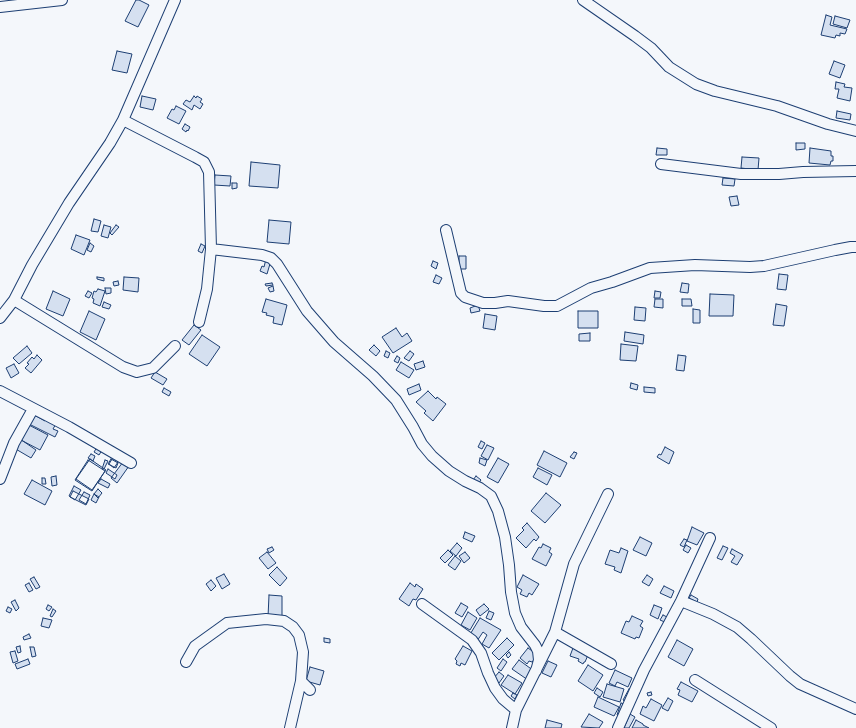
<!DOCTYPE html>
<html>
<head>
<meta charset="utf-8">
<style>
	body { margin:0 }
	canvas { display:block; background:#f4f7fb }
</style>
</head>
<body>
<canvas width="856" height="728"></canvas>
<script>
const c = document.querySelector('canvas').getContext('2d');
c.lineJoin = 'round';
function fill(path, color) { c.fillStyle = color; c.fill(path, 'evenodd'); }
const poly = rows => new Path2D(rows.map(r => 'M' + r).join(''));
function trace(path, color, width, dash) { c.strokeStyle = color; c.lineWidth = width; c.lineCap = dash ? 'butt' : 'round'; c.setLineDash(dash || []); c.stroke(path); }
const building = poly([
	[136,0,139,0,149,5,138,27,125,21,136,0],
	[826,15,832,17,830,25,847,29,845,34,840,33,840,36,836,35,835,38,821,35,826,15],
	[835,16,850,20,847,28,833,24,835,16],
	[117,51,132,54,127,73,112,70,117,51],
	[834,61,845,65,840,78,829,74,834,61],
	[836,82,845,84,844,87,852,88,850,101,837,98,839,89,835,89,836,82],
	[142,96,156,99,153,110,140,107,142,96],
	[194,96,196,98,197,96,202,99,200,102,203,104,200,109,194,105,192,110,183,104,186,100,190,102,194,96],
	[176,106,186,111,179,124,167,118,172,109,174,110,176,106],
	[837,111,851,114,850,120,836,118,837,111],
	[185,124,190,127,188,131,187,130,186,132,182,129,185,124],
	[796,143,805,143,805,149,796,150,796,143],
	[657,148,667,149,667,155,656,155,657,148],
	[810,148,831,151,831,156,833,156,833,161,831,161,830,165,809,163,810,148],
	[742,157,759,158,758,170,741,168,742,157],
	[251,162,280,165,278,188,249,186,251,162],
	[215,175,231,176,230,186,214,185,215,175],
	[723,178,735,179,734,186,722,185,723,178],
	[232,183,237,183,237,188,232,189,232,183],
	[737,196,739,205,731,206,729,197,737,196],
	[94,219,101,221,98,232,91,231,94,219],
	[269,220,291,222,289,244,267,242,269,220],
	[104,225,111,227,108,238,101,236,104,225],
	[116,225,119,227,112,235,110,233,116,225],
	[76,235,90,240,84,255,71,249,76,235],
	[90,243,94,246,91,252,87,250,90,243],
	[201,244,205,246,202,253,198,251,201,244],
	[267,255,272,257,267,274,260,271,262,266,264,267,267,255],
	[459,256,466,256,466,269,459,269,459,256],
	[433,261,438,263,436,269,431,266,433,261],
	[779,274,788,275,786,290,777,289,779,274],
	[436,275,442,278,439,284,433,282,436,275],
	[97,277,104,278,104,281,97,279,97,277],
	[124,277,139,278,138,292,123,290,124,277],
	[118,281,119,285,114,286,113,282,118,281],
	[272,283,273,285,266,286,265,284,272,283],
	[682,283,689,284,688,293,680,292,682,283],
	[273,286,274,291,270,292,268,288,273,286],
	[105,288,111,288,111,293,106,294,105,288],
	[98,289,105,291,100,306,93,303,94,299,92,298,94,291,96,292,98,289],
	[53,291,70,299,63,316,46,309,53,291],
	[88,291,92,293,89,298,85,296,88,291],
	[655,291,661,292,660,298,654,298,655,291],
	[710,294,734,295,733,316,709,316,710,294],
	[266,299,287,305,282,325,273,323,274,317,266,315,267,313,262,312,266,299],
	[655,299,663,299,663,308,654,307,655,299],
	[682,299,691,299,692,306,682,306,682,299],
	[104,302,111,305,109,309,102,307,104,302],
	[776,304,787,306,784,326,773,325,776,304],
	[478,305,480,311,471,313,470,308,478,305],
	[635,307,646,308,645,321,634,320,635,307],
	[693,309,700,310,700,323,693,323,693,309],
	[89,311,105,319,96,340,80,332,89,311],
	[578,311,598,311,598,328,578,328,578,311],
	[485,314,497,316,495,330,483,328,485,314],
	[194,325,201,330,189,345,182,340,194,325],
	[396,328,402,337,407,333,412,341,393,353,382,337,396,328],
	[625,332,644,335,643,344,624,341,625,332],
	[590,333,590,341,579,341,579,334,590,333],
	[202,335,220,347,207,366,189,354,202,335],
	[621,344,638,346,636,361,620,360,621,344],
	[374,345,380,351,376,356,369,350,374,345],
	[27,346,32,353,19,364,13,358,27,346],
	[386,351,390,353,388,358,384,356,386,351],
	[410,351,414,354,409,361,404,358,410,351],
	[37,355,42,360,31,373,25,368,29,364,27,363,32,357,34,359,37,355],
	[678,355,686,356,684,371,676,370,678,355],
	[397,356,400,358,398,363,394,361,397,356],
	[423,361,425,367,416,370,414,364,423,361],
	[401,362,414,370,409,378,396,370,401,362],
	[14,364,19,373,11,378,6,368,14,364],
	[155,372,167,379,163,385,151,378,155,372],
	[631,383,638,385,637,390,630,388,631,383],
	[419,384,421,390,409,395,407,389,419,384],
	[644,387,655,388,655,393,644,392,644,387],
	[164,388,171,392,169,396,162,392,164,388],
	[428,391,436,399,437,397,446,404,433,421,424,413,426,411,416,402,428,391],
	[34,415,45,421,47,417,57,422,53,429,58,431,55,437,29,424,34,415],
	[27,424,48,435,40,450,19,439,27,424],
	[20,439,36,450,31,458,14,448,20,439],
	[101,441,106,444,99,455,94,452,101,441],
	[481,441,485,443,482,449,478,447,481,441],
	[487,445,494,448,488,460,481,456,487,445],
	[665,447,674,452,669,464,657,457,659,454,661,455,665,447],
	[544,451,567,463,560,477,537,465,544,451],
	[574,452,577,453,574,459,570,457,574,452],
	[91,454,95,456,93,461,88,458,91,454],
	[114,456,120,459,114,468,109,464,114,456],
	[480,458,487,460,485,466,479,463,480,458],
	[498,458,509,464,498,483,487,477,498,458],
	[90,459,106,470,92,490,76,479,90,459],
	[111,459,118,463,116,468,108,464,111,459],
	[88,460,105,471,92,491,75,480,88,460],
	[105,460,108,461,104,469,102,469,105,460],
	[123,462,129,466,117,483,111,478,123,462],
	[538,468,552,475,547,485,533,477,538,468],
	[108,469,117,475,115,479,106,473,108,469],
	[56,476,57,485,52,486,51,477,56,476],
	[476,476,481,480,478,484,473,480,476,476],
	[42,478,45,478,46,484,42,484,42,478],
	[101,479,110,484,108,488,98,483,101,479],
	[32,480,52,491,45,505,24,494,32,480],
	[74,486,81,490,75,500,69,496,74,486],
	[98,489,102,493,98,498,94,494,98,489],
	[73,491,89,499,86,505,70,497,73,491],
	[84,492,90,495,86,504,79,500,84,492],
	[546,493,561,505,545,523,531,511,546,493],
	[94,494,99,497,96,503,91,500,94,494],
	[527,523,539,537,536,541,534,539,526,548,516,538,524,530,522,528,527,523],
	[692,527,704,533,697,545,687,541,692,527],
	[465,532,475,536,472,542,463,538,465,532],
	[640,537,652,543,646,556,633,550,640,537],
	[684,539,687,540,684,547,680,545,684,539],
	[457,543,462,548,456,556,450,551,457,543],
	[543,544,551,548,549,552,552,554,546,566,532,559,539,547,541,548,543,544],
	[686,545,691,548,688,553,683,550,686,545],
	[723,546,728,548,722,560,717,558,723,546],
	[272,547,274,550,269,553,267,549,272,547],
	[621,548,628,551,621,573,614,570,615,567,605,564,610,550,619,553,621,548],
	[732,549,743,555,737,565,731,562,735,556,730,553,732,549],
	[448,550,453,555,445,563,440,558,448,550],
	[267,552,276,563,268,569,259,558,267,552],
	[465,552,470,558,464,563,459,556,465,552],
	[455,556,461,561,455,570,448,565,455,556],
	[277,567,287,578,280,586,269,575,277,567],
	[224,574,230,584,222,589,216,578,224,574],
	[523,575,539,584,532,595,529,593,527,597,520,594,522,590,517,587,523,575],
	[647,575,653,579,649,586,642,582,647,575],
	[34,577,40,587,36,589,30,579,34,577],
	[211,580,216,586,211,591,206,584,211,580],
	[29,583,33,590,29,592,25,585,29,583],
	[410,583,415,587,416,584,423,589,416,600,413,599,409,606,399,599,410,583],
	[664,586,674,591,671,598,660,593,664,586],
	[269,595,282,596,282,618,268,617,269,595],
	[691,595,698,599,697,602,689,598,691,595],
	[15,600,19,608,16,611,11,602,15,600],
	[461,603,468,607,462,617,455,613,461,603],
	[484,604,489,609,480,616,476,610,484,604],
	[48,605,52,607,49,611,46,609,48,605],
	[654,605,662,608,658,619,650,615,654,605],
	[8,607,12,609,10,613,6,611,8,607],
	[53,609,56,611,52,617,50,616,53,609],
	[489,611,494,613,491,620,486,618,489,611],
	[468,612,477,618,470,630,461,625,468,612],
	[663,615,669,618,667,623,660,620,663,615],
	[632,616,643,621,640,626,643,628,639,638,636,637,635,639,621,633,626,621,629,622,632,616],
	[43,618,52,620,49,628,41,626,43,618],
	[480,618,501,630,489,648,482,644,487,635,483,632,477,641,469,636,480,618],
	[29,634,31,638,24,640,23,637,29,634],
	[324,638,330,639,330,643,324,642,324,638],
	[507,638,514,645,499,660,492,653,507,638],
	[677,640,693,649,684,666,668,657,677,640],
	[20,646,21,652,18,653,16,647,20,646],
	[463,646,472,651,465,665,461,663,460,666,456,664,457,661,455,659,463,646],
	[30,647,34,647,36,656,32,657,30,647],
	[528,648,538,655,532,662,529,661,527,664,520,658,528,648],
	[573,648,588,655,585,662,584,662,583,664,578,661,579,659,570,656,573,648],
	[15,651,18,661,13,663,10,652,15,651],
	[509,652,511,655,508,658,506,655,509,652],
	[28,659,30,664,17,669,15,664,28,659],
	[503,659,507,662,501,671,497,668,503,659],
	[519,660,534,671,528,680,512,669,519,660],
	[548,661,557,665,551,677,542,673,548,661],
	[588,665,603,675,593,691,578,681,588,665],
	[310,667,324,671,320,685,306,681,310,667],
	[615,670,632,678,628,687,617,682,615,686,609,683,615,670],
	[499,672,504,676,499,683,493,679,499,672],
	[508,675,522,683,515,694,501,685,508,675],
	[681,682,698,691,692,702,678,695,680,690,677,689,681,682],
	[607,684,624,689,620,702,603,697,607,684],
	[597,688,603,692,600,697,594,693,597,688],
	[629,689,633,691,627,703,623,700,629,689],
	[651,692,652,695,648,696,647,693,651,692],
	[513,693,517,695,515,699,511,696,513,693],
	[598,697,619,707,614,716,594,707,598,697],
	[668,698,673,701,668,711,662,708,668,698],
	[651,699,662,705,654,721,640,714,643,706,646,708,651,699],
	[621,703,626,705,622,717,617,715,621,703],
	[589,714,603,722,599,728,581,727,589,714],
	[630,714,635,717,629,728,624,728,630,714],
	[547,720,562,724,561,728,545,728,547,720],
	[636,720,643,724,643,725,649,728,632,728,636,720]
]);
fill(building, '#d5e0f0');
trace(building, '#1d3f73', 1);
const minor = poly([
	[583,0,635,36,651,48,669,67,696,84,715,91,777,106,828,124,856,131],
	[0,7,62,0],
	[123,120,195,157,204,162,209,172,211,249,207,289,199,322],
	[661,164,741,174,779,174,803,172,856,171],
	[446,230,461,293,465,297,483,303,495,303,508,301,544,306,557,306,591,288,612,282,650,268,695,265,750,267,764,266,835,250,851,247,856,247],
	[211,249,262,255,271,258,277,264,307,311,334,342,373,376,396,400,413,427,422,444,432,456,449,471,465,481,480,488,491,496,498,511,505,537,509,565,511,592,515,613,521,627,535,645,538,651,539,660,536,671],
	[14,300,123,367,137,372,153,368,175,346],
	[0,318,14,300,32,265,69,203,110,143,123,120,175,0],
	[0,391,69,427,131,463],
	[0,479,14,443,33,409],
	[681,601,713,614,737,627,751,639,790,676,800,684,856,709],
	[422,604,472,640,481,653,488,673,495,688,503,699,516,710],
	[555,632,611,664],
	[186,662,195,646,227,623,266,619,284,621,293,627,299,635,303,652,301,681,290,728],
	[695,680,771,728],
	[301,681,310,690],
	[512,728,516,710,555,632,574,564,608,494],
	[618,728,644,670,681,601,710,538]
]);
trace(minor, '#1d3f73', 12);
trace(minor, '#f4f7fb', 10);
</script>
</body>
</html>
